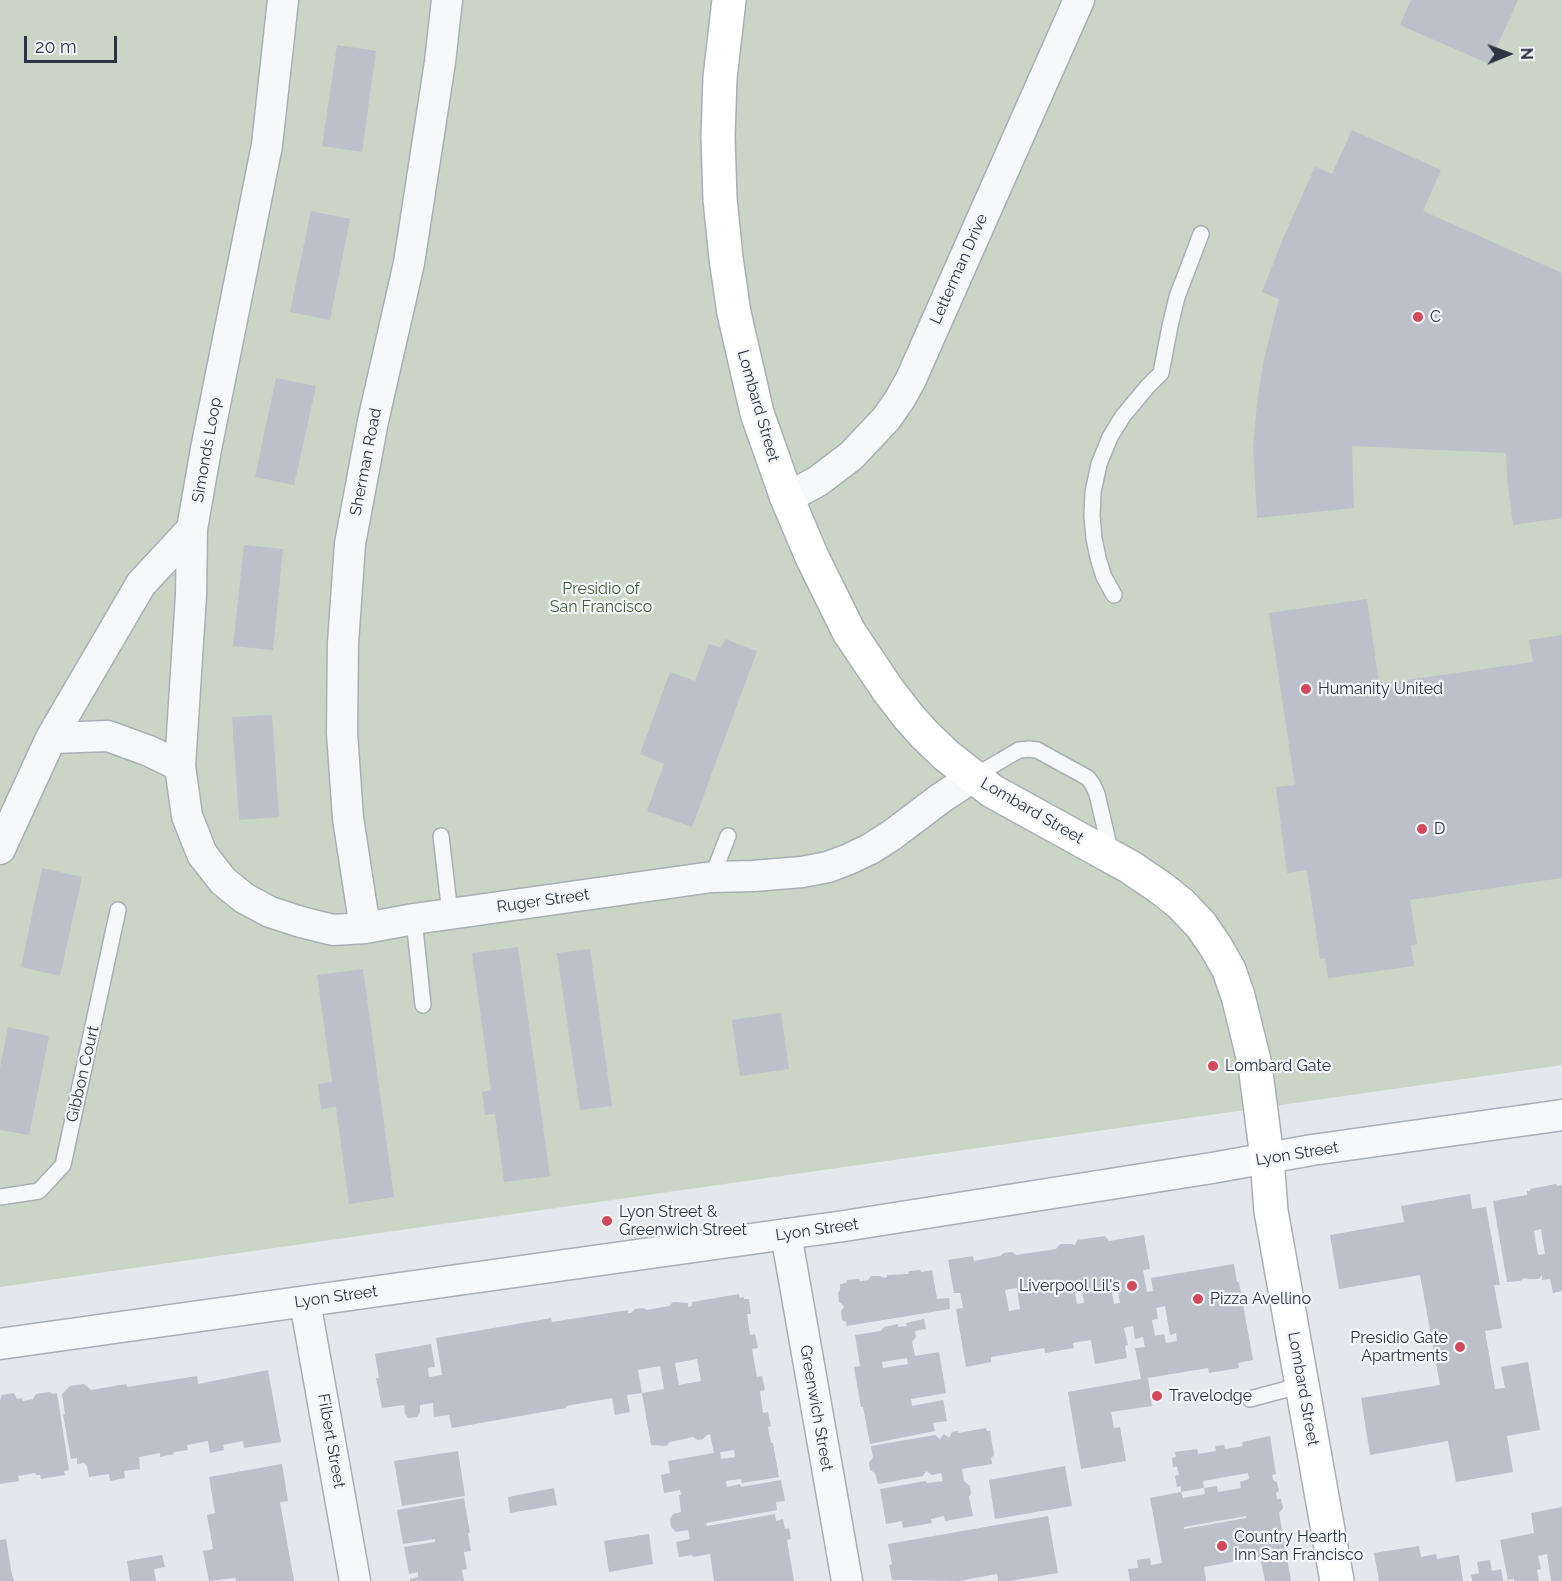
<!DOCTYPE html>
<html>
<head>
<meta charset="utf-8">
<style>
	body { margin:0 }
	#map { position:relative; width:1562px; height:1581px; overflow:hidden; background:#e4e7ec; font-family:Raleway,sans-serif }
	canvas { display:block }
	.north { position:absolute; left:1478px; top:24px; width:60px; height:60px; -webkit-text-stroke:4px #f4f6f9; paint-order:stroke; rotate:89deg; font-size:16px; font-weight:700; line-height:24px; text-align:center; color:#2b3445 }
	.north::after { content:''; display:block; margin:auto; width:21px; height:27px; background:#2b3445; clip-path:polygon(50% 0,100% 100%,50% 72%,0 100%) }
	.scale { position:absolute; left:24px; top:36px; width:93px; height:27px; box-sizing:border-box; border:3px solid #2b3445; border-top:0; padding-left:8px; font-size:18px; line-height:21px; white-space:nowrap; color:#2b3445; -webkit-text-stroke:4px #f4f6f9; paint-order:stroke }
</style>
</head>
<body>
<div id="map">
<canvas width="1562" height="1581"></canvas>
<div class="north">N</div>
<div class="scale">20 m</div>
</div>
<script>
const c = document.querySelector('canvas').getContext('2d');
c.lineJoin = 'round';
function fill(path, color) { c.fillStyle = color; c.fill(path, 'evenodd'); }
const poly = rows => new Path2D(rows.map(r => 'M' + r).join(''));
function trace(path, color, width, dash) { c.strokeStyle = color; c.lineWidth = width; c.lineCap = dash ? 'butt' : 'round'; c.setLineDash(dash || []); c.stroke(path); }
function write(font, color, halo, rows, align = 'center') {
  c.font = font + ' Raleway,sans-serif'; c.lineWidth = 4.5; c.setLineDash([]); c.textBaseline = 'middle'; c.strokeStyle = halo; c.fillStyle = color; for (const [text, x, y, turn = 0] of rows) {
    c.save(); c.translate(x, y); c.rotate((+turn || 0) * Math.PI / 180); c.textAlign = isNaN(turn) ? turn : align; if (halo) c.strokeText(text, 0, 0); c.fillText(text, 0, 0); c.restore();
  }
}
fill(poly([
	[0,0,1562,0,1562,1065,0,1287]
]), '#c9d6c5');
fill(poly([
	[1411,0,1518,0,1489,64,1400,25],
	[337,45,376,51,362,152,322,146],
	[1352,130,1441,170,1423,211,1562,273,1562,518,1513,525,1507,478,1506,453,1352,446,1354,508,1257,518,1253,447,1257,403,1263,363,1279,299,1262,292,1284,236,1315,167,1332,174],
	[311,211,350,219,330,320,290,312],
	[276,378,316,386,294,485,255,477],
	[244,545,283,549,273,650,233,646],
	[1367,599,1379,684,1533,662,1529,640,1562,635,1562,878,1410,900,1417,944,1411,945,1414,966,1328,978,1325,958,1320,959,1307,870,1287,873,1276,787,1295,785,1269,613],
	[725,639,757,651,692,827,647,811,664,764,640,754,670,672,695,681,709,644,721,648],
	[272,715,279,817,239,820,232,717],
	[42,868,82,877,60,976,21,967],
	[518,947,550,1176,504,1182,495,1114,485,1115,482,1092,491,1090,472,953],
	[590,949,612,1106,580,1110,557,953],
	[363,969,394,1197,349,1204,336,1107,321,1109,318,1084,332,1082,317,975],
	[781,1013,789,1069,740,1076,732,1020],
	[8,1027,49,1036,29,1135,0,1130,0,1068],
	[1556,1184,1557,1186,1562,1185,1562,1291,1553,1293,1550,1279,1542,1280,1542,1275,1539,1279,1529,1279,1524,1278,1520,1281,1507,1282,1493,1201,1527,1195,1527,1191,1530,1191,1530,1189],
	[1541,1229,1545,1254,1538,1255,1534,1231],
	[1470,1194,1472,1209,1486,1207,1500,1285,1494,1285,1502,1328,1485,1331,1495,1389,1505,1388,1501,1367,1528,1362,1540,1430,1507,1436,1513,1472,1456,1482,1448,1441,1370,1455,1361,1398,1440,1385,1420,1275,1339,1289,1330,1235,1404,1222,1401,1206],
	[1144,1235,1150,1269,1143,1270,1147,1292,1153,1291,1151,1278,1234,1264,1237,1282,1239,1282,1253,1360,1238,1363,1239,1368,1209,1373,1208,1368,1148,1378,1152,1406,1111,1412,1114,1428,1120,1427,1126,1461,1081,1469,1068,1392,1141,1379,1135,1348,1145,1347,1143,1337,1135,1339,1133,1326,1124,1328,1128,1345,1125,1346,1127,1358,1095,1364,1091,1340,1073,1343,1074,1348,1045,1353,1044,1348,991,1357,991,1362,966,1367,956,1309,963,1308,960,1293,954,1293,948,1260,973,1256,974,1261,1000,1256,1004,1253,1012,1252,1016,1255,1056,1249,1060,1244,1072,1244,1075,1245,1077,1240,1105,1236,1109,1241],
	[1081,1281,1084,1303,1077,1304,1073,1282],
	[1116,1281,1120,1303,1114,1304,1110,1282],
	[1017,1288,1020,1309,1009,1311,1005,1290],
	[1165,1306,1170,1335,1176,1333,1177,1341,1166,1343,1164,1334,1155,1336,1152,1320,1158,1319,1156,1308],
	[920,1270,922,1272,932,1270,937,1299,949,1298,950,1309,847,1326,846,1322,842,1320,841,1311,844,1307,843,1305,839,1302,838,1293,840,1290,840,1284,846,1283,847,1280,859,1279,860,1281,868,1280,871,1276,881,1276,883,1278,887,1277,887,1275,908,1274,909,1271],
	[739,1294,740,1298,743,1297,744,1299,749,1299,751,1314,747,1314,750,1335,755,1334,758,1348,752,1349,757,1377,762,1376,765,1390,760,1391,763,1413,768,1412,771,1426,768,1427,771,1443,773,1443,779,1477,742,1483,741,1479,726,1481,727,1487,740,1484,741,1487,781,1480,785,1501,776,1502,777,1510,706,1523,707,1526,775,1514,776,1521,783,1519,785,1529,789,1528,791,1539,787,1540,794,1581,714,1581,710,1554,693,1557,692,1555,679,1557,676,1542,690,1539,688,1530,676,1532,671,1527,670,1519,673,1514,681,1512,679,1495,681,1495,680,1490,664,1493,661,1475,670,1473,668,1461,714,1453,710,1434,707,1435,703,1439,698,1440,693,1437,670,1442,666,1446,651,1445,642,1393,664,1389,660,1366,638,1370,642,1393,627,1395,630,1412,615,1415,612,1398,566,1406,566,1408,452,1428,449,1415,434,1417,433,1403,420,1405,420,1412,417,1417,408,1418,405,1414,404,1405,382,1408,376,1378,379,1378,375,1354,431,1344,435,1367,428,1368,429,1377,442,1375,436,1338,551,1318,552,1322,628,1310,628,1313,631,1313,635,1309,643,1308,647,1310,669,1306,673,1302,688,1303,688,1307,692,1306,692,1302],
	[697,1359,701,1381,679,1385,675,1363],
	[734,1450,735,1457,721,1459,720,1452],
	[924,1319,926,1329,915,1331,916,1337,912,1342,915,1356,939,1352,946,1393,911,1399,912,1406,943,1400,947,1421,933,1423,935,1431,870,1444,863,1407,861,1407,854,1367,860,1366,855,1335,881,1331,884,1327,898,1324,898,1327,907,1326,906,1323],
	[907,1358,908,1364,883,1368,882,1362],
	[268,1370,281,1442,244,1448,243,1441,223,1445,224,1450,210,1453,208,1441,187,1445,188,1450,173,1452,174,1454,160,1457,160,1453,139,1457,140,1469,124,1471,125,1478,110,1481,109,1474,89,1477,87,1466,84,1463,77,1464,77,1458,71,1459,63,1414,65,1414,62,1394,70,1386,84,1384,91,1390,126,1384,127,1387,197,1376,198,1384],
	[49,1392,53,1394,57,1393,69,1470,64,1471,65,1475,41,1479,40,1475,36,1475,35,1473,18,1476,19,1481,0,1484,0,1400,2,1395,14,1393,17,1399,22,1398,23,1401,33,1399,36,1394],
	[986,1428,987,1431,990,1431,994,1455,991,1458,992,1464,962,1469,964,1481,970,1486,971,1494,969,1497,973,1516,945,1521,944,1516,931,1519,932,1523,903,1528,902,1521,886,1524,880,1489,926,1481,927,1483,943,1481,941,1473,932,1475,926,1471,923,1476,878,1484,875,1473,870,1470,869,1462,873,1458,871,1446,935,1435,940,1439,944,1434,949,1438,952,1432,958,1431,958,1433],
	[1270,1436,1276,1474,1272,1475,1273,1480,1277,1482,1279,1491,1276,1493,1277,1499,1281,1499,1283,1508,1279,1513,1291,1581,1265,1581,1260,1557,1204,1567,1206,1581,1130,1581,1128,1569,1138,1568,1137,1560,1150,1558,1151,1565,1162,1563,1150,1498,1181,1492,1183,1498,1205,1494,1204,1488,1217,1486,1218,1492,1241,1488,1240,1482,1249,1479,1248,1473,1203,1481,1204,1488,1181,1492,1181,1486,1177,1487,1175,1476,1179,1475,1177,1467,1173,1467,1172,1458,1176,1457,1175,1452,1197,1449,1198,1454,1216,1451,1215,1446,1224,1445,1225,1449,1243,1446,1242,1442],
	[1246,1516,1246,1518,1184,1529,1184,1527],
	[458,1451,465,1496,402,1506,394,1461],
	[282,1464,288,1501,280,1502,294,1581,236,1581,235,1578,209,1581,203,1551,213,1549,207,1515,215,1513,209,1477],
	[1065,1466,1072,1506,995,1519,989,1480],
	[554,1488,557,1505,510,1513,508,1497],
	[464,1498,470,1533,468,1533,471,1551,464,1552,467,1569,462,1570,464,1581,410,1581,410,1579,418,1577,418,1572,409,1574,404,1547,435,1542,435,1539,403,1544,397,1510],
	[1562,1507,1562,1581,1551,1581,1547,1554,1538,1556,1541,1569,1537,1570,1539,1581,1514,1581,1514,1579,1508,1580,1500,1540,1534,1533,1531,1513],
	[1048,1516,1058,1573,1010,1581,998,1581,997,1574,959,1581,892,1580,889,1565,892,1564,888,1544],
	[649,1534,653,1564,609,1572,604,1541],
	[6,1539,12,1575,14,1581,0,1581,0,1540],
	[1419,1546,1421,1557,1436,1554,1437,1559,1459,1555,1463,1581,1379,1581,1374,1553],
	[162,1555,165,1567,154,1569,156,1581,130,1581,127,1561],
	[1490,1560,1492,1571,1501,1569,1503,1581,1472,1581,1471,1575,1479,1573,1477,1562]
]), '#bbc0ca');
const lane = poly([
	[1114,595,1104,577,1098,558,1094,538,1092,516,1093,492,1099,464,1110,437,1123,416,1148,386,1161,373,1170,326,1177,297,1201,234],
	[973,777,1019,750,1029,749,1037,750,1088,778,1093,785,1097,794,1111,854],
	[441,836,450,914],
	[712,877,728,836],
	[414,919,423,1005],
	[0,1197,39,1191,63,1165,118,910],
	[1250,1399,1302,1385]
]);
const street = poly([
	[283,0,267,145,206,449,192,529,191,595,180,766,187,816,202,854,223,881,244,898,270,912,301,922,333,930,365,928,414,919,712,877,753,876,802,872,828,867,849,859,870,849,892,835,941,798,973,777],
	[787,498,818,481,851,456,886,419,900,399,911,379,1079,0],
	[51,738,108,736,149,751,180,766],
	[0,849,51,738,141,584,192,529],
	[365,928,348,818,342,733,343,643,350,544,373,421,409,263,440,62,447,0],
	[786,1234,847,1581],
	[305,1302,355,1581],
	[0,1344,844,1226,1212,1168,1312,1150,1562,1115]
]);
const secondary = poly([
	[729,0,720,78,718,137,720,199,726,258,734,313,757,413,787,498,812,557,849,632,888,690,908,716,925,735,947,756,992,791,1130,867,1161,888,1181,904,1201,925,1216,947,1229,970,1238,996,1255,1065,1267,1158,1271,1211,1337,1581]
]);
trace(lane, '#a9aeb7', 18);
trace(street, '#a9aeb7', 33);
trace(secondary, '#a9aeb7', 36);
trace(lane, '#f7f8fa', 15);
trace(street, '#f7f8fa', 30);
trace(secondary, '#fff', 33);
for (const [x, y, r, color] of [
	[1418,317,6,"#d1495b"],
	[1306,689,6,"#d1495b"],
	[1422,829,6,"#d1495b"],
	[1213,1066,6,"#d1495b"],
	[607,1221,6,"#d1495b"],
	[1132,1286,6,"#d1495b"],
	[1198,1299,6,"#d1495b"],
	[1460,1347,6,"#d1495b"],
	[1157,1396,6,"#d1495b"],
	[1222,1546,6,"#d1495b"]
]) { const dot = new Path2D(); dot.arc(x, y, r, 0, 2 * Math.PI); c.fillStyle = color; c.fill(dot); trace(dot, '#f4f6f9', 2); }
write('16px', '#2b3445', '#f4f6f9', [
	["Letterman Drive",959,269,-66],
	["Lombard Street",758,406,74],
	["Simonds Loop",207,450,-80],
	["Sherman Road",366,462,-79],
	["Lombard Street",1032,811,30],
	["Ruger Street",543,901,-8],
	["Gibbon Court",83,1074,-77],
	["Lyon Street",1297,1154,-9],
	["Lyon Street",817,1230,-8],
	["Lyon Street",336,1297,-8],
	["Lombard Street",1303,1389,80],
	["Greenwich Street",816,1408,80],
	["Filbert Street",331,1441,80]
]);
write('16px', '#2b3445', '#f4f6f9', [
	["C",1430,317],
	["Humanity United",1318,689],
	["D",1434,829],
	["Lombard Gate",1225,1066],
	["Lyon Street &",619,1212],
	["Greenwich Street",619,1230],
	["Liverpool Lil's",1120,1286,"right"],
	["Pizza Avellino",1210,1299],
	["Presidio Gate",1448,1338,"right"],
	["Apartments",1448,1356,"right"],
	["Travelodge",1169,1396],
	["Country Hearth",1234,1537],
	["Inn San Francisco",1234,1555]
], 'left');
write('16px', '#3f6138', '#f4f6f9', [
	["Presidio of",601,589],
	["San Francisco",601,607]
]);
</script>
</body>
</html>
